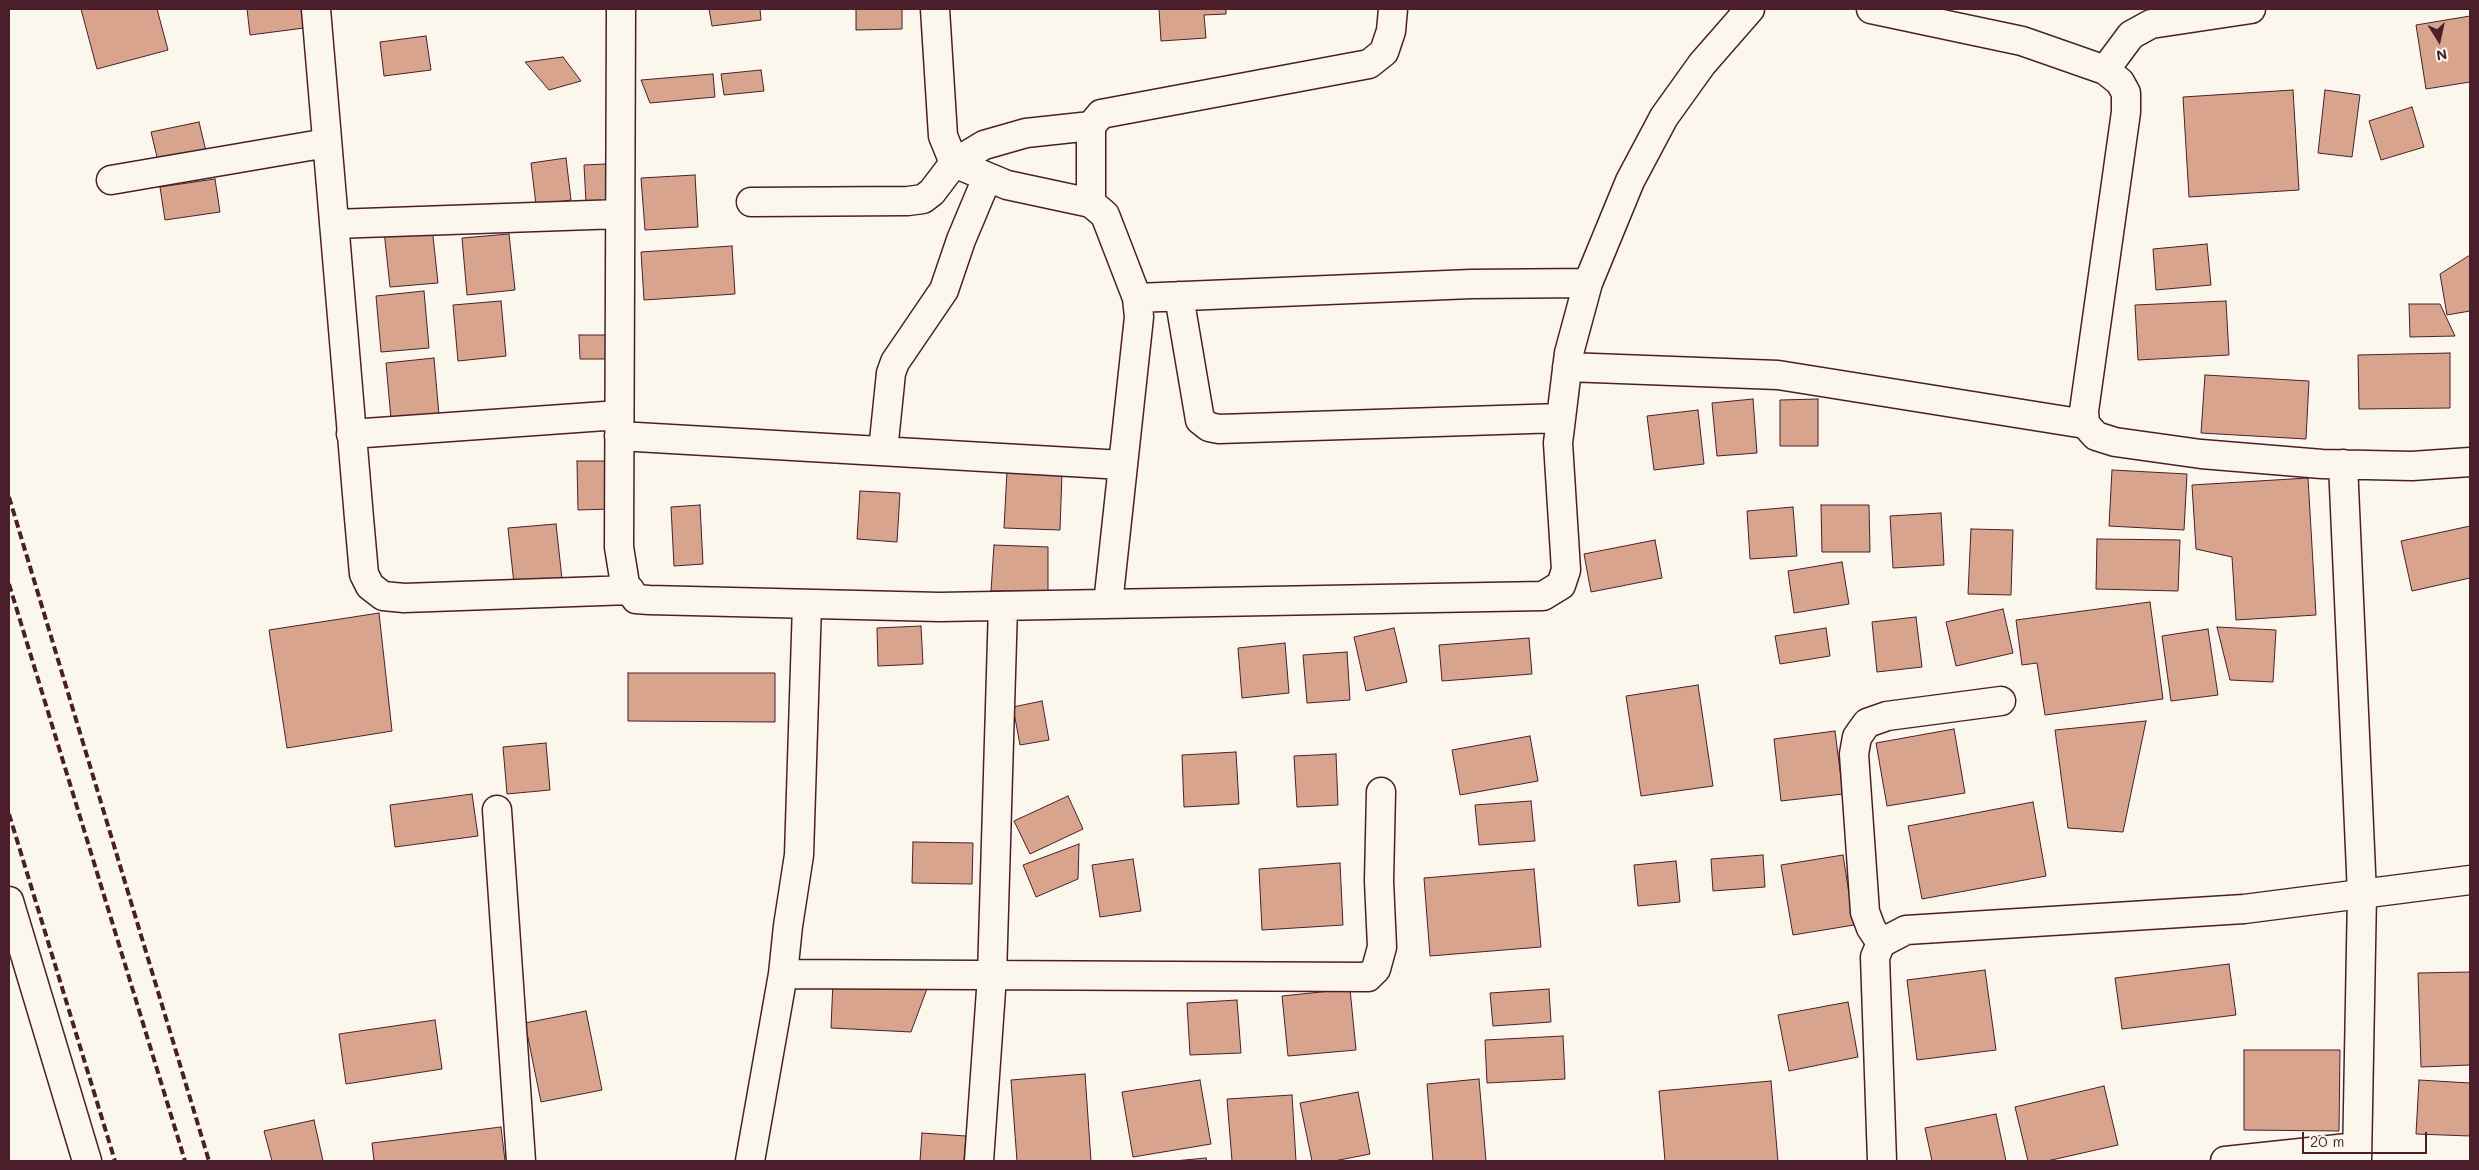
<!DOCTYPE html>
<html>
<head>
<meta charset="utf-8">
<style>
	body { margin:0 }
	#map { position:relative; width:2479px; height:1170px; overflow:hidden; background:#fbf7ec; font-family:Mali,sans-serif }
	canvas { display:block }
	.frame { position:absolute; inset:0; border:10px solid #4a1f2b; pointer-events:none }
	.north { position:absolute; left:2414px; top:15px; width:50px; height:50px; -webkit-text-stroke:4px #fbf7ec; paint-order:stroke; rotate:170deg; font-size:14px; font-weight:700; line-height:20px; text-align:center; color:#4a1f2b }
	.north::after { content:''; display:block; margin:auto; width:18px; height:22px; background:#4a1f2b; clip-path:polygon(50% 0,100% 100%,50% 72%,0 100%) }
	.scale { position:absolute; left:2302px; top:1132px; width:125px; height:22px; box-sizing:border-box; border:2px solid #4a1f2b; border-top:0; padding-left:6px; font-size:15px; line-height:18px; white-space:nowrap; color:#4a1f2b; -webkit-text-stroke:4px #fbf7ec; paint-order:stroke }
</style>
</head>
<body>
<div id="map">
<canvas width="2479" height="1170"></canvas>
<div class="frame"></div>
<div class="north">N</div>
<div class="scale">20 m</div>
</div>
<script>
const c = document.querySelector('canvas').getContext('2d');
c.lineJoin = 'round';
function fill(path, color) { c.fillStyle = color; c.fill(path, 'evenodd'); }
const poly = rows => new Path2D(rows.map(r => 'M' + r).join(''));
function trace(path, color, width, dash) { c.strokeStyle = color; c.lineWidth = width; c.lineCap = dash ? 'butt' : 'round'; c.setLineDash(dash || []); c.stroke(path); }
const building = poly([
	[81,9,157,9,168,50,97,69,81,9],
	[247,9,301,9,304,28,250,35,247,9],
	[709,9,760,9,761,20,712,26,709,9],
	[856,9,902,9,902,29,856,30,856,9],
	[1159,9,1226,9,1226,14,1204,15,1206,38,1161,41,1159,9],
	[2470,16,2470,82,2426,89,2416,25,2470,16],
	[426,36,431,70,384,76,380,42,426,36],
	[563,57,581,81,549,90,525,62,563,57],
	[761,70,764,91,724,95,721,74,761,70],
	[713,74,715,97,650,103,641,80,713,74],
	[2293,90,2299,190,2189,197,2183,97,2293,90],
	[2325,90,2360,95,2352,157,2318,153,2325,90],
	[2412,107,2424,147,2381,160,2369,121,2412,107],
	[199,122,206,151,158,161,151,132,199,122],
	[566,158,571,200,536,205,531,163,566,158],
	[606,164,608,202,586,203,584,165,606,164],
	[695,175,698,227,645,230,641,178,695,175],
	[215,179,220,212,165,220,160,187,215,179],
	[432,227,438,283,390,287,384,231,432,227],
	[509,234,515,290,467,295,462,238,509,234],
	[2207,244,2211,285,2156,290,2153,249,2207,244],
	[732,246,735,294,644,300,641,252,732,246],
	[2470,255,2470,311,2447,315,2440,274,2470,255],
	[424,291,429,348,381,352,376,296,424,291],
	[501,301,506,356,458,361,453,305,501,301],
	[2226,301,2229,355,2138,360,2135,305,2226,301],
	[2409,304,2440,304,2455,336,2410,337,2409,304],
	[579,335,608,335,608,359,580,359,579,335],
	[2450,353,2450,408,2359,409,2358,355,2450,353],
	[434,358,439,415,391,419,386,363,434,358],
	[2205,375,2309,381,2306,439,2201,433,2205,375],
	[1753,399,1757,453,1717,456,1712,403,1753,399],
	[1818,399,1818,446,1780,446,1780,400,1818,399],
	[1698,410,1704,464,1654,470,1647,416,1698,410],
	[577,461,610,461,611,509,578,510,577,461],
	[2112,470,2187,474,2184,530,2109,526,2112,470],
	[1007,471,1062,473,1060,530,1004,528,1007,471],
	[2308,478,2316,615,2236,620,2232,557,2196,549,2192,485,2308,478],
	[860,491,900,493,897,542,857,539,860,491],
	[700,505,703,564,674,566,671,507,700,505],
	[1821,505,1869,505,1870,552,1822,552,1821,505],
	[1793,507,1797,556,1750,559,1747,511,1793,507],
	[1941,513,1944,565,1893,568,1890,516,1941,513],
	[556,524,562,579,514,584,508,528,556,524],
	[2470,526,2470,578,2412,591,2401,541,2470,526],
	[1971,529,2013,530,2011,595,1968,594,1971,529],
	[2097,539,2180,540,2178,591,2096,589,2097,539],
	[1655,540,1662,578,1591,592,1584,554,1655,540],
	[994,545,1048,547,1048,591,991,591,994,545],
	[1842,562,1849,604,1794,613,1788,571,1842,562],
	[2150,602,2163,699,2045,715,2037,663,2022,665,2016,620,2150,602],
	[2003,609,2013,653,1956,666,1946,622,2003,609],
	[379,613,392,731,287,748,269,630,379,613],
	[1916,617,1922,667,1877,672,1872,622,1916,617],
	[921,626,923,664,878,666,877,628,921,626],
	[2217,627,2276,630,2273,682,2230,680,2217,627],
	[1394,628,1407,682,1366,691,1354,637,1394,628],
	[1826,628,1830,656,1780,664,1775,636,1826,628],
	[2208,629,2218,695,2171,701,2162,636,2208,629],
	[1529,638,1532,674,1442,681,1439,645,1529,638],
	[1285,643,1289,693,1242,698,1238,648,1285,643],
	[1347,652,1350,700,1307,703,1303,655,1347,652],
	[628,673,775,673,775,722,628,721,628,673],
	[1698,685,1713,786,1641,796,1626,696,1698,685],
	[1042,701,1049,740,1020,745,1013,707,1042,701],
	[2146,721,2123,832,2068,828,2055,730,2146,721],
	[1954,729,1965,793,1887,806,1876,743,1954,729],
	[1835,731,1843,794,1781,801,1774,739,1835,731],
	[1530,736,1538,781,1460,795,1452,750,1530,736],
	[546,743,550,790,507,794,503,747,546,743],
	[1236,752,1239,804,1184,807,1182,755,1236,752],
	[1336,754,1338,805,1297,807,1294,756,1336,754],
	[472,794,478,836,395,847,390,805,472,794],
	[1068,796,1083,829,1030,854,1014,821,1068,796],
	[1531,801,1535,841,1479,845,1475,805,1531,801],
	[2033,802,2046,876,1922,899,1908,826,2033,802],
	[913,842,973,843,972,884,912,883,913,842],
	[1079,844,1078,879,1036,897,1023,865,1079,844],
	[1763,855,1765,887,1713,891,1711,859,1763,855],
	[1843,855,1854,925,1793,935,1781,865,1843,855],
	[1133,859,1141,911,1100,917,1092,865,1133,859],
	[1676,861,1680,902,1638,906,1634,865,1676,861],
	[1340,863,1343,925,1262,930,1259,869,1340,863],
	[1534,869,1541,947,1430,956,1424,878,1534,869],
	[2229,964,2236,1015,2122,1029,2115,978,2229,964],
	[1985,970,1996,1050,1917,1060,1907,980,1985,970],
	[2470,972,2470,1065,2421,1067,2418,973,2470,972],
	[833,981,928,986,911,1032,831,1028,833,981],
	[1350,989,1356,1050,1288,1056,1282,996,1350,989],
	[1549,989,1551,1022,1493,1026,1490,993,1549,989],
	[1237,1000,1241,1053,1190,1055,1187,1003,1237,1000],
	[1848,1002,1858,1057,1789,1071,1778,1015,1848,1002],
	[586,1011,602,1090,541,1102,525,1023,586,1011],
	[435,1020,442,1069,346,1084,339,1034,435,1020],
	[1563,1036,1565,1079,1487,1083,1485,1040,1563,1036],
	[2244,1050,2340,1050,2339,1131,2244,1130,2244,1050],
	[1085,1074,1091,1161,1017,1161,1011,1080,1085,1074],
	[1479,1079,1486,1161,1433,1161,1427,1084,1479,1079],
	[1200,1080,1211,1144,1133,1157,1122,1092,1200,1080],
	[2419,1080,2470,1083,2470,1136,2416,1134,2419,1080],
	[1771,1081,1778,1161,1665,1161,1659,1091,1771,1081],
	[2104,1086,2118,1145,2047,1161,2028,1161,2015,1107,2104,1086],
	[1358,1092,1370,1154,1334,1161,1312,1161,1300,1103,1358,1092],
	[1292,1095,1296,1161,1232,1161,1227,1099,1292,1095],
	[1996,1114,2006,1161,1932,1161,1925,1128,1996,1114],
	[314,1120,323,1161,272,1161,264,1131,314,1120],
	[501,1127,505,1161,374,1161,372,1143,501,1127],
	[922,1133,966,1136,964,1161,920,1161,922,1133],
	[1206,1158,1207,1161,1174,1161,1206,1158]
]);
fill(building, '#d9a48e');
trace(building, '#4a1f2b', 1);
const street = poly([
	[316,9,359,518,364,574,370,586,383,596,404,598,630,590],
	[621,9,619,547,625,584,636,599,649,600,940,607,1543,596,1561,585,1566,570,1558,443,1569,353,1588,283,1630,181,1664,117,1702,64,1750,9],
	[935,9,943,136,954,163,1007,185,1091,203,1105,215,1137,298,1139,317,1108,604],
	[1871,9,2022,41,2105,70,2120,82,2126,93,2126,112,2084,411,2085,424,2096,436,2115,442,2201,454,2322,464,2412,466,2470,462],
	[2105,70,2131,35,2151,24,2251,9],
	[111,180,327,143],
	[751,202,908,201,923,199,932,192,954,163,984,145,1026,133,1091,126],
	[1091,203,1091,126,1101,114,1369,64,1384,52,1391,31,1393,9],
	[334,224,620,214],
	[1179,296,1200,420,1209,427,1219,429,1561,418],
	[1137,298,1471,284,1588,283],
	[1567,367,1778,375,2085,424],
	[351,434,619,415],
	[619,436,1123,465],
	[883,451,891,373,895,362,944,290,961,240,987,178],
	[2343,464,2362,894,2357,1161],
	[497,810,521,1161],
	[9,901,87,1161],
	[1881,943,1871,928,1865,912,1854,754,1857,737,1867,723,1887,716,2001,701],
	[783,974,1368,977,1376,969,1382,947,1379,881,1381,792],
	[750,1161,783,974,788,926,799,855,807,604],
	[979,1161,992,976,1003,606],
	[2225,1161,2357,1147]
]);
const secondary = poly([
	[1882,1161,1875,957,1881,943,1906,930,2244,909,2470,880]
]);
trace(street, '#4a1f2b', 31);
trace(secondary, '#4a1f2b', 31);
trace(street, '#fbf7ec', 28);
trace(secondary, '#fbf7ec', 28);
trace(poly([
	[9,497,209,1161],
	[9,584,185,1161],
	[9,814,115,1161]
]), '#4a1f2b', 4, [8, 4]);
</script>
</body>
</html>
